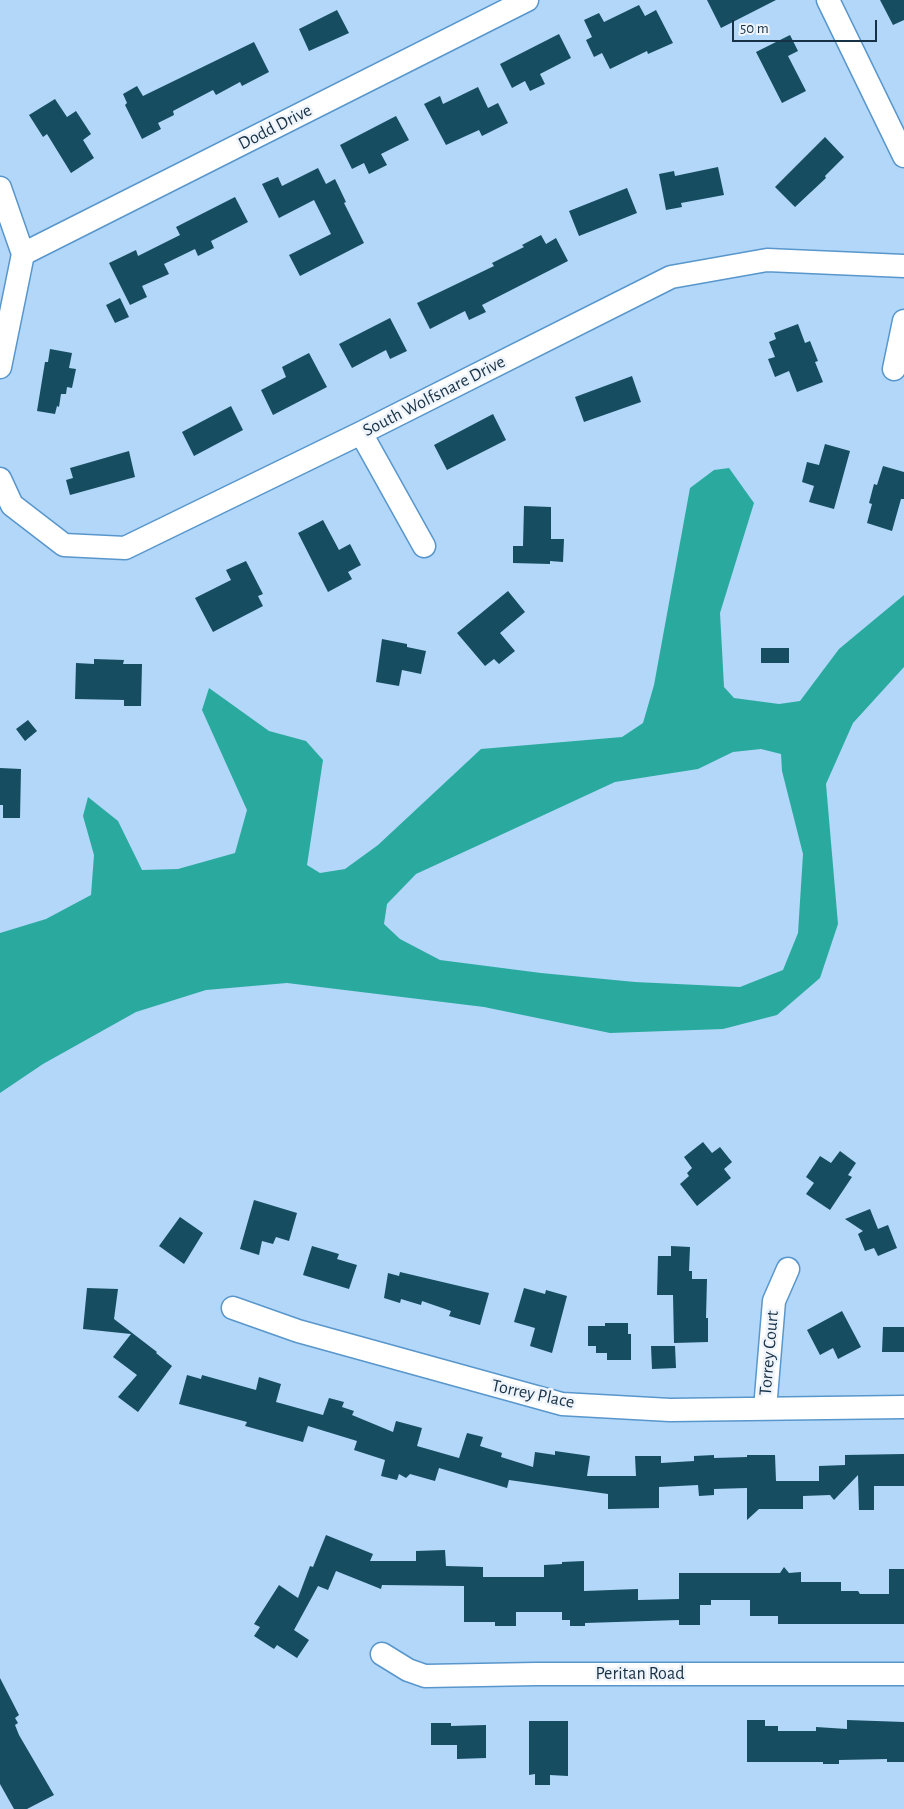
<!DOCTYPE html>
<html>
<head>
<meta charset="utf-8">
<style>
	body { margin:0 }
	#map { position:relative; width:904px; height:1809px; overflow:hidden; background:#b2d7f9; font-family:"Alegreya Sans",sans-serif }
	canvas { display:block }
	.scale { position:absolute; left:732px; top:20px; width:145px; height:22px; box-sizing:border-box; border:2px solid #173147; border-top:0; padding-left:6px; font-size:15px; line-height:18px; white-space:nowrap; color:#173147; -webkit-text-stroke:4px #eef4fa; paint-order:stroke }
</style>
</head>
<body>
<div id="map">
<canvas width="904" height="1809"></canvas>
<div class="scale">50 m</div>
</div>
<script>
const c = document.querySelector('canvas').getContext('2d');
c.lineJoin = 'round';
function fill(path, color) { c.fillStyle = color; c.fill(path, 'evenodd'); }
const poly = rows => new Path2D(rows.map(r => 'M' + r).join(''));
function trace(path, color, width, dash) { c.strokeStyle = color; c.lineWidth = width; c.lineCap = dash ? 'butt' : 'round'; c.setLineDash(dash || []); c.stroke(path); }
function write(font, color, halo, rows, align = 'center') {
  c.font = font + ' "Alegreya Sans",sans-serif'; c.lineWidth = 5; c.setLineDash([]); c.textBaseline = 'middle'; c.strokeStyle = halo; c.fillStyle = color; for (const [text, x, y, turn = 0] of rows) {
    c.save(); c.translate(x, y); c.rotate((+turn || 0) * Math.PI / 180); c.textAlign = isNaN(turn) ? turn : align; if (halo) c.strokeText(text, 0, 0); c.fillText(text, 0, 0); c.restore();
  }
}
fill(poly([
	[729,468,754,503,720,613,724,687,734,698,779,704,800,701,839,649,904,595,904,667,853,723,826,784,838,924,820,978,777,1015,723,1029,610,1033,484,1007,287,983,206,990,136,1012,43,1064,0,1093,0,933,46,919,91,895,94,855,83,816,88,797,118,821,142,870,178,869,235,853,247,810,202,710,209,688,269,731,306,741,323,760,307,865,320,873,345,869,378,845,481,749,622,737,643,723,654,685,690,488,714,470],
	[761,749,781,754,782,771,803,854,798,933,783,970,740,987,635,982,541,973,440,960,400,939,384,924,387,904,416,874,479,845,615,782,698,769,733,752]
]), '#2aaa9f');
fill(poly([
	[707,0,776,0,721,28],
	[880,0,904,0,904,20,893,25],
	[639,5,645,16,656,10,673,43,648,54,647,51,610,69,602,53,594,57,586,40,592,37,584,20,599,13,604,22],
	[337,10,349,33,309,51,299,29],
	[559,34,571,58,540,74,545,84,530,91,525,81,512,88,500,64],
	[790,35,798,51,788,56,806,91,782,103,756,52],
	[254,42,269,72,242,86,240,82,216,95,213,90,173,111,174,115,158,123,161,129,142,139,125,105,127,103,123,94,137,86,143,96],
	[478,87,488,108,498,103,508,123,482,136,479,130,446,145,424,104,440,96,443,104],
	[55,99,67,117,76,111,91,134,83,140,94,158,71,173,47,134,43,137,29,115],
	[396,116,409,140,381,154,387,165,369,174,364,163,352,169,340,145],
	[825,137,844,157,825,176,826,178,795,207,775,187],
	[718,167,724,195,681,203,682,207,666,210,659,174,674,171,675,176],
	[318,168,326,184,335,179,346,202,344,203,364,243,300,276,289,255,331,234,314,200,279,218,262,184,278,177,282,186],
	[627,188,637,213,579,236,569,211],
	[235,197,248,222,211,241,214,248,198,256,195,249,164,264,169,274,142,286,147,297,130,305,109,263,136,250,138,256,180,235,176,227],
	[541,235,546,244,556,238,568,261,482,305,486,312,469,320,465,311,430,329,417,303,494,266,492,263,524,247,522,245],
	[120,298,129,317,115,323,106,305],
	[390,318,407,351,390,359,386,350,352,368,339,344],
	[798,324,805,343,810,341,818,361,815,362,823,382,797,392,789,371,775,377,768,359,775,357,769,342,776,339,774,333],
	[50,349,72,353,69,368,76,369,72,388,67,387,66,394,61,394,59,407,57,406,55,414,37,411,45,362,48,362],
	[309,353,327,387,273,415,261,390,286,377,282,367],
	[632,376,641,402,584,422,575,397],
	[231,406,243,430,194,456,182,432],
	[493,414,506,440,447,470,434,445],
	[825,444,850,451,834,509,809,502,814,486,802,482,807,462,819,465],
	[129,451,135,477,70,495,66,480,73,478,70,468],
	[883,466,904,472,904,499,901,499,892,531,867,523,872,504,869,503,874,484,877,485],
	[524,506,551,507,551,539,564,539,563,562,550,561,550,564,513,563,513,546,523,546],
	[323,520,339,550,350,544,361,565,348,572,352,579,328,592,298,533],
	[246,561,263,594,258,596,263,606,213,632,195,598,231,580,226,570],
	[508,591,525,612,500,633,515,651,499,664,494,659,485,666,457,633],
	[382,639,407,644,407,647,426,651,421,674,402,670,399,686,376,682],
	[761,648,789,648,789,663,761,663],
	[94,659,124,660,123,664,142,664,141,706,124,706,124,700,75,699,76,663,94,664],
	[28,720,37,731,25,741,16,729],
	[0,768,21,769,20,818,3,818,3,805,0,805],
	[703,1142,712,1153,720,1147,732,1162,724,1169,731,1178,697,1206,680,1184,689,1176,687,1173,692,1168,684,1157],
	[840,1151,856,1163,848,1175,852,1177,830,1210,806,1194,814,1183,806,1177,820,1156,831,1163],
	[254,1200,297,1213,289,1241,276,1237,273,1244,262,1241,259,1255,240,1249],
	[870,1209,878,1229,888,1225,897,1248,878,1256,874,1248,865,1251,858,1234,863,1231,845,1219],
	[180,1217,203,1233,184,1264,159,1246],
	[312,1246,339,1254,337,1259,357,1265,349,1289,303,1275],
	[671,1246,690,1247,689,1271,692,1271,692,1279,707,1279,706,1318,708,1318,708,1342,674,1343,673,1295,657,1295,658,1256,671,1256],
	[400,1272,489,1293,480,1325,449,1316,451,1311,422,1301,421,1305,401,1299,400,1303,384,1298,388,1273,399,1276],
	[87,1288,118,1289,114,1319,157,1352,156,1353,172,1366,138,1412,118,1397,137,1375,113,1357,131,1334,83,1329],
	[524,1288,545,1294,546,1290,567,1296,552,1353,530,1346,535,1328,514,1322],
	[842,1311,861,1347,838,1359,833,1348,820,1355,807,1330],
	[605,1323,628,1323,628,1334,631,1334,631,1360,607,1360,607,1353,596,1353,596,1346,588,1346,588,1326,605,1326],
	[883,1327,904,1327,904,1352,882,1352],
	[651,1346,675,1346,676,1368,652,1369],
	[187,1375,201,1379,202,1375,256,1390,259,1377,281,1384,276,1402,323,1415,329,1398,344,1402,342,1407,354,1411,352,1415,393,1432,396,1421,422,1428,417,1446,459,1458,467,1433,483,1437,480,1446,502,1453,501,1457,533,1467,535,1452,555,1455,555,1451,590,1456,587,1476,636,1476,635,1456,661,1456,661,1463,694,1461,694,1456,714,1455,714,1458,747,1457,747,1455,775,1455,776,1481,819,1481,819,1466,845,1465,845,1455,904,1454,904,1486,874,1486,874,1510,859,1510,858,1475,834,1500,830,1495,803,1496,803,1509,759,1509,747,1520,747,1488,714,1489,714,1495,699,1496,698,1485,659,1487,659,1508,608,1509,608,1494,509,1480,507,1488,439,1468,435,1481,410,1474,406,1478,399,1474,397,1480,381,1476,385,1460,354,1450,357,1441,308,1426,303,1442,245,1426,247,1422,179,1404],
	[326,1535,373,1554,370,1561,416,1561,416,1551,445,1550,446,1566,483,1567,483,1577,544,1577,544,1565,562,1564,562,1562,584,1561,584,1591,638,1589,638,1600,679,1599,679,1573,780,1573,784,1567,789,1573,801,1572,801,1582,841,1582,841,1591,858,1591,860,1594,889,1594,889,1569,904,1569,904,1624,778,1624,778,1616,750,1616,750,1600,711,1600,711,1605,700,1605,700,1625,679,1625,679,1620,585,1623,585,1626,570,1626,570,1620,562,1620,562,1612,516,1612,516,1626,495,1626,495,1622,464,1622,464,1586,382,1585,381,1589,336,1571,328,1590,318,1586,294,1630,309,1640,297,1658,277,1645,274,1649,254,1636,260,1627,254,1624,279,1585,298,1598,310,1566,313,1567],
	[0,1678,19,1715,15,1718,18,1723,15,1725,19,1735,54,1795,27,1809,14,1809,0,1784],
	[747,1720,765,1720,765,1726,778,1726,778,1731,816,1731,816,1727,847,1729,847,1720,904,1722,904,1762,887,1762,887,1759,839,1760,839,1764,823,1764,823,1762,747,1762],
	[529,1721,568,1721,568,1776,550,1775,550,1785,535,1785,535,1774,529,1775],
	[431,1723,451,1723,451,1726,486,1725,486,1758,457,1759,457,1745,431,1745]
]), '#164d61');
const minor = poly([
	[828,0,904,156],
	[0,188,23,254,0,367],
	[23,254,527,0],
	[894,369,904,321],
	[361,433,424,546],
	[0,479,12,505,64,545,125,548,361,433,671,277,767,260,904,266],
	[233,1308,298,1331,562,1404,670,1410,904,1407],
	[765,1409,774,1301,788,1269],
	[382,1654,408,1670,425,1676,536,1674,904,1674]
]);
trace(minor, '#5896cb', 25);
trace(minor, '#fff', 22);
write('18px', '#173147', '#eef4fa', [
	["Dodd Drive",275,127,-27],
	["South Wolfsnare Drive",434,396,-27],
	["Torrey Court",769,1353,-85],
	["Torrey Place",533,1394,12],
	["Peritan Road",640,1674]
]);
</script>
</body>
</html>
